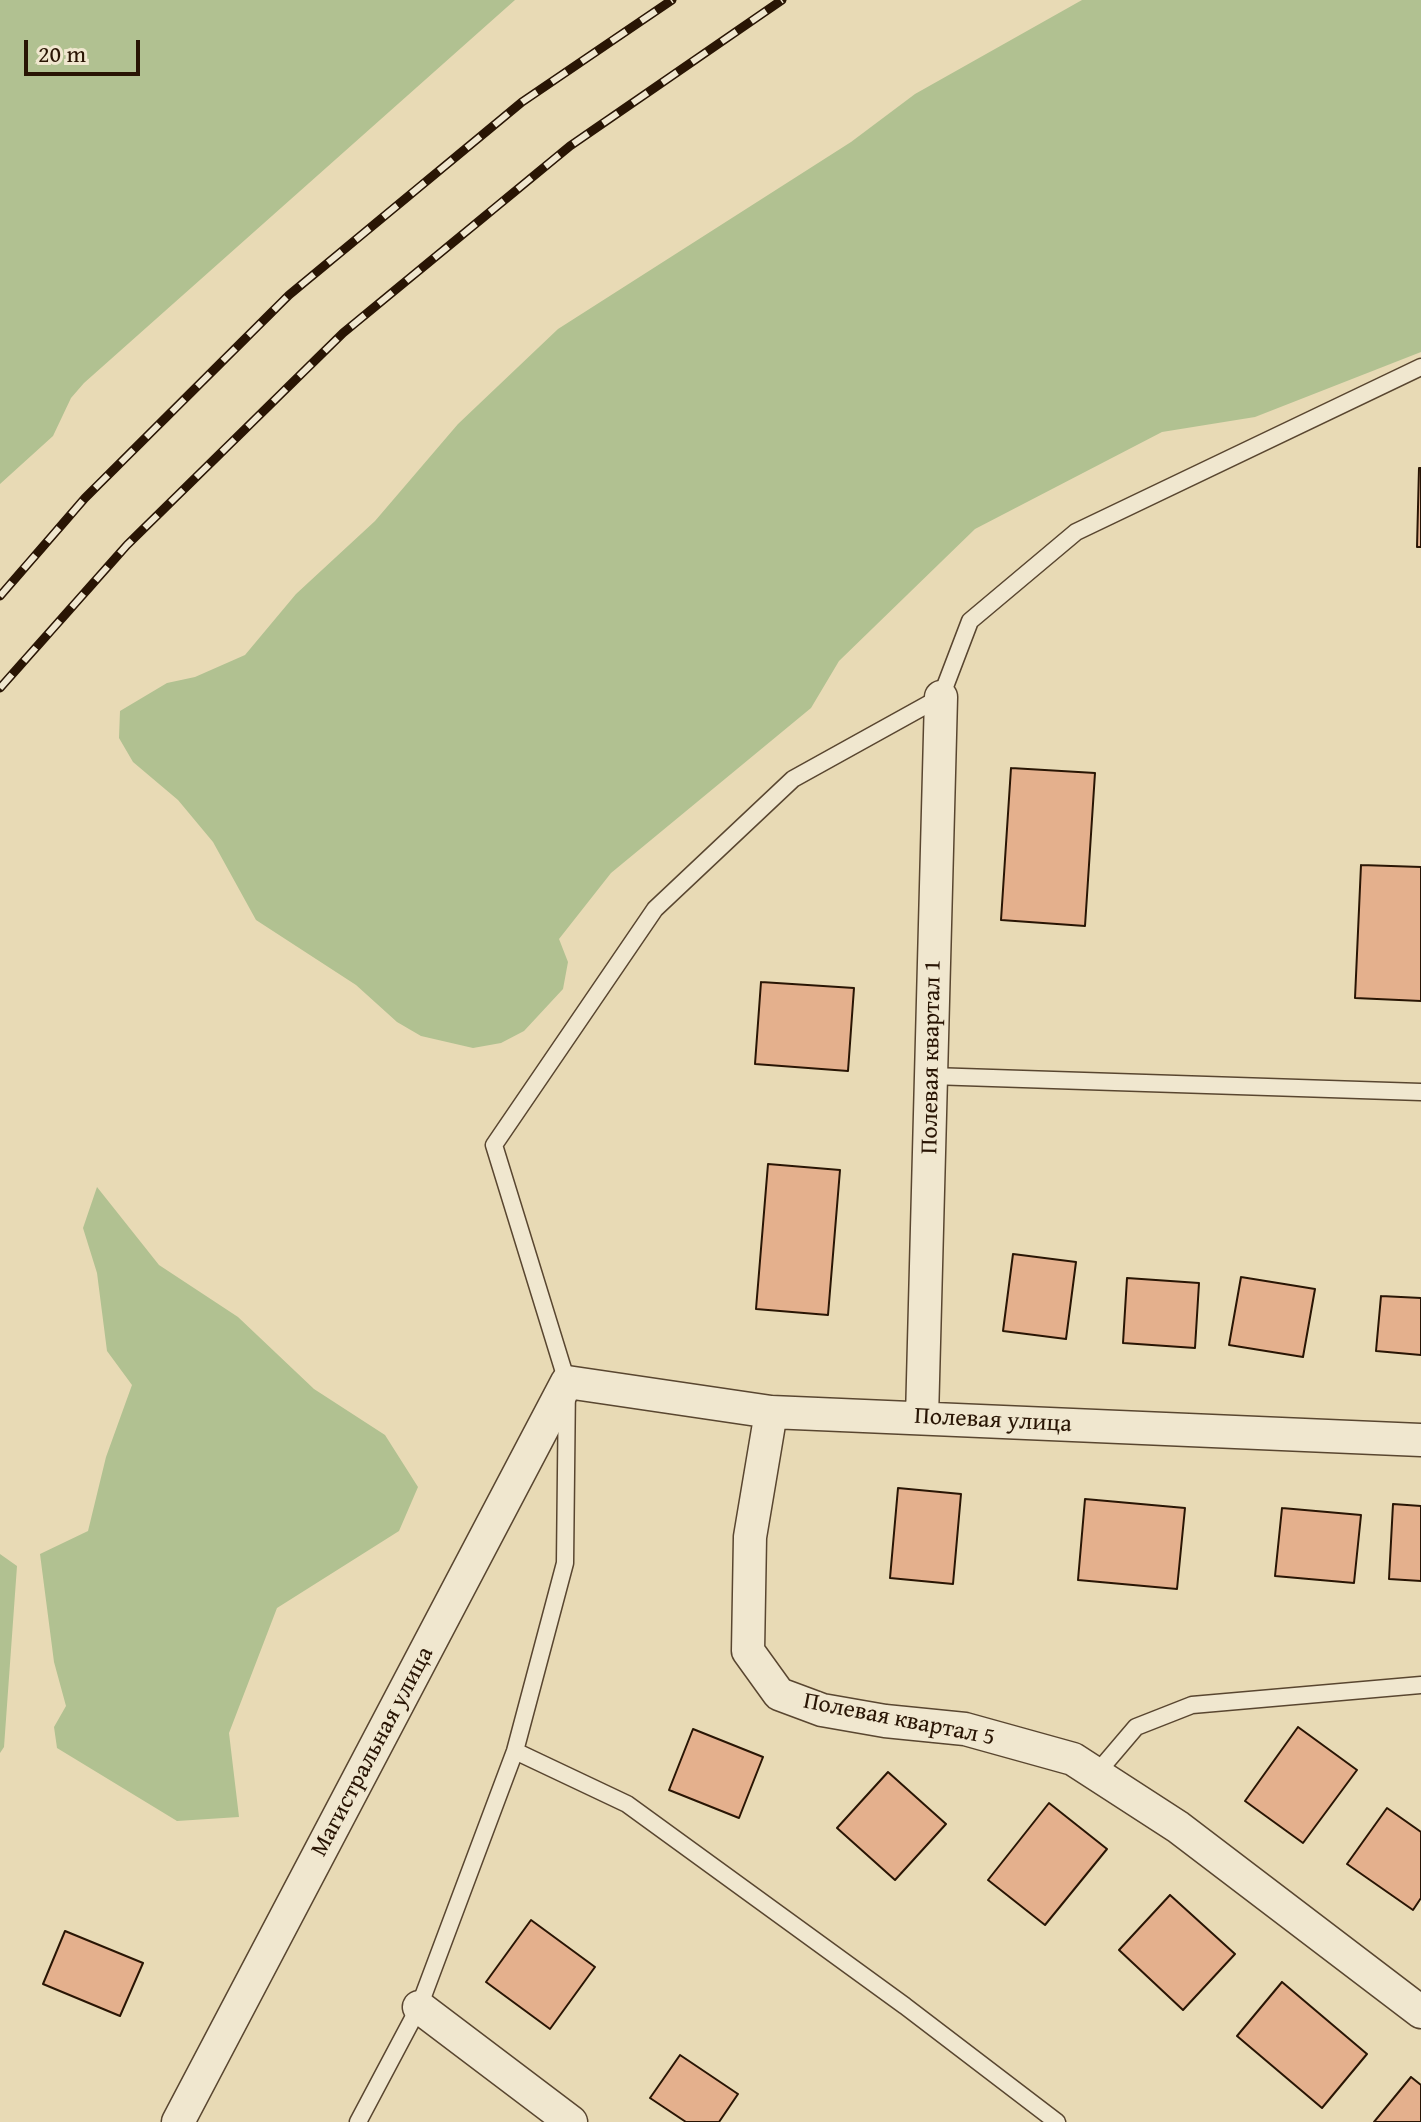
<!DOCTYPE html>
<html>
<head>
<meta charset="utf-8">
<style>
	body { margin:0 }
	#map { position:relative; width:1421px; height:2122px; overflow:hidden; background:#e8dab5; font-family:"Gentium Book Plus",serif }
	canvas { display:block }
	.scale { position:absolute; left:24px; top:40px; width:116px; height:36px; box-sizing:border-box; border:4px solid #291504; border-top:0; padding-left:10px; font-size:24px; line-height:28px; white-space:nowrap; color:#291504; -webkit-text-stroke:6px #f0e7cf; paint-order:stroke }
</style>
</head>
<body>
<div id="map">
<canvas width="1421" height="2122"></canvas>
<div class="scale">20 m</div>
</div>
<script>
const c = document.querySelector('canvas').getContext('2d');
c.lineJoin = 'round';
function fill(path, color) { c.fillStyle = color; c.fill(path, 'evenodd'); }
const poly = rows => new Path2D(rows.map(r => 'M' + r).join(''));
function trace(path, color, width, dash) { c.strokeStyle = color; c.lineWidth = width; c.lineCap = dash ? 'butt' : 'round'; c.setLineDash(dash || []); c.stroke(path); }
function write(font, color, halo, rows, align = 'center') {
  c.font = font + ' "Gentium Book Plus",serif'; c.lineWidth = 6; c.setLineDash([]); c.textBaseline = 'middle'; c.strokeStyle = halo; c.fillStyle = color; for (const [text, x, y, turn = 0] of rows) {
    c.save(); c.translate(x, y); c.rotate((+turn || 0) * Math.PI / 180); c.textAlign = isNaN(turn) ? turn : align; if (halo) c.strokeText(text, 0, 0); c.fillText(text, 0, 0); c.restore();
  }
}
fill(poly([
	[0,0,515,0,84,383,71,398,53,436,0,484],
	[1082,0,1421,0,1421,352,1255,417,1162,432,975,529,839,661,811,708,611,873,559,939,568,962,563,989,524,1031,501,1043,473,1048,421,1036,397,1022,356,985,256,920,213,842,178,800,133,762,119,738,120,711,167,683,195,677,245,655,296,594,375,521,458,424,558,329,851,142,915,94],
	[97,1187,159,1265,238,1317,314,1389,385,1435,418,1487,399,1531,277,1608,229,1733,239,1817,177,1821,57,1748,54,1727,66,1706,54,1662,40,1554,88,1531,106,1457,132,1385,107,1351,97,1273,83,1228],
	[0,1554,17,1566,4,1747,0,1753]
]), '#b1c191');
const building = poly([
	[1419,468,1421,468,1421,547,1417,547,1419,468],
	[1011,768,1095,773,1085,926,1001,920,1011,768],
	[1361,865,1421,867,1421,1001,1355,998,1361,865],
	[761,982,854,988,848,1071,755,1064,761,982],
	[768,1164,840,1170,828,1315,756,1309,768,1164],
	[1013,1254,1076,1262,1066,1339,1003,1331,1013,1254],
	[1241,1277,1315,1289,1303,1357,1229,1345,1241,1277],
	[1127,1278,1199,1283,1195,1348,1123,1343,1127,1278],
	[1381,1296,1421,1298,1421,1355,1376,1351,1381,1296],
	[898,1488,961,1494,953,1584,890,1578,898,1488],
	[1085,1499,1185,1508,1177,1589,1078,1580,1085,1499],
	[1393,1504,1421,1506,1421,1581,1389,1579,1393,1504],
	[1282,1508,1361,1515,1354,1583,1275,1576,1282,1508],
	[1298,1727,1357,1770,1303,1843,1245,1801,1298,1727],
	[693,1729,763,1757,739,1818,669,1790,693,1729],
	[888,1772,946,1824,895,1880,837,1828,888,1772],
	[1049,1803,1107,1849,1045,1925,988,1880,1049,1803],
	[1387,1808,1421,1832,1421,1898,1413,1910,1347,1864,1387,1808],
	[1170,1895,1235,1954,1183,2010,1119,1950,1170,1895],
	[531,1920,595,1967,550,2029,486,1982,531,1920],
	[65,1931,143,1963,120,2016,43,1984,65,1931],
	[1282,1982,1367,2054,1322,2108,1237,2036,1282,1982],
	[680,2055,738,2094,719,2122,686,2122,650,2098,680,2055],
	[1411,2077,1421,2085,1421,2122,1374,2122,1411,2077]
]);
fill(building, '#e4b08d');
trace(building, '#291504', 2);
const service = poly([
	[931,1076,1421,1092],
	[515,1751,627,1804,905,2006,1057,2122],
	[1096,1774,1136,1727,1192,1705,1421,1685],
	[358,2122,419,2007,515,1751,565,1563,567,1382,494,1145,655,909,793,779,941,697,970,621,1076,532,1421,367]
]);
const minor = poly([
	[771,1412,750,1537,748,1651,779,1694,822,1710,885,1721,965,1729,1073,1759,1178,1827,1421,2012],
	[922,1418,941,697],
	[419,2007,571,2122],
	[178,2122,567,1382,771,1412,1421,1440]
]);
trace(service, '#594630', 19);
trace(minor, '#594630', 35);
trace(service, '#f0e7cf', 16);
trace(minor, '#f0e7cf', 32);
const rail = poly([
	[0,596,85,498,289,295,522,102,672,0],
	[0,688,127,545,343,333,570,146,782,0]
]);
trace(rail, '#291504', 9);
trace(rail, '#f0e7cf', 6, [18]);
write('24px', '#291504', '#f0e7cf', [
	["Полевая квартал 1",932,1057,-89],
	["Полевая улица",993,1421,3],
	["Полевая квартал 5",899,1720,11],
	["Магистральная улица",373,1752,-62]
]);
</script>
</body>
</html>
